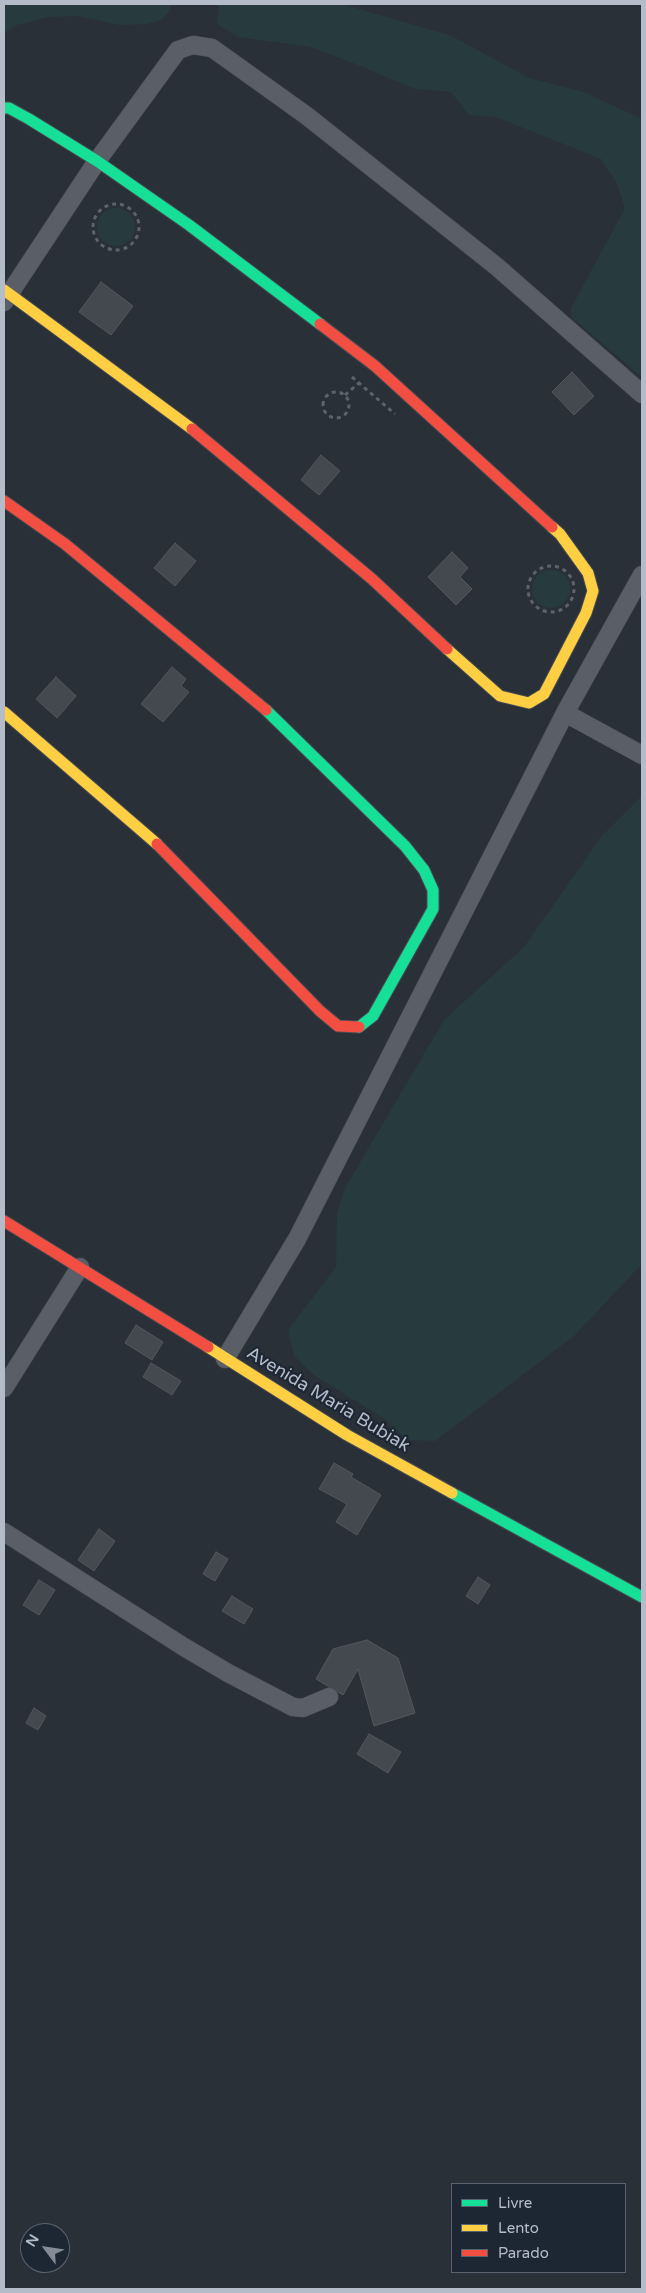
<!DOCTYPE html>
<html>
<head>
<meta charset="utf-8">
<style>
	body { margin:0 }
	#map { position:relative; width:646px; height:2293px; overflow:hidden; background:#2a3038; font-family:"Varela Round",sans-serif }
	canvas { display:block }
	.frame { position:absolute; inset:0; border:5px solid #b4bcc9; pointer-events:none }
	.legend { position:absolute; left:451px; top:2183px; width:175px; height:90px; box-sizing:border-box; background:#1d2633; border:1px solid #59626f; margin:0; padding:6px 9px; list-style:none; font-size:15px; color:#b4bcc9 }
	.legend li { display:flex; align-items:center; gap:10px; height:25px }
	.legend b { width:25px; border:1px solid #59626f }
	.north { position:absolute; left:20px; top:2223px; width:50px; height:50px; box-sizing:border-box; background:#1d2633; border:1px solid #59626f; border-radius:50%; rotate:301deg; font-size:14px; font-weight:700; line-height:20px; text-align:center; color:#b4bcc9 }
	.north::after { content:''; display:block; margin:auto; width:18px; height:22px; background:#848b96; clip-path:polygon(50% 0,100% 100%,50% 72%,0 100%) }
</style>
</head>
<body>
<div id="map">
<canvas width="646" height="2293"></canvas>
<div class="frame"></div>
<ul class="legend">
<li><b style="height:6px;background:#16e098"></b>Livre</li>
<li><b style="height:6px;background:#ffcf43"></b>Lento</li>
<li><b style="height:6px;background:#f24e42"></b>Parado</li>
</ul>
<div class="north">N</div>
</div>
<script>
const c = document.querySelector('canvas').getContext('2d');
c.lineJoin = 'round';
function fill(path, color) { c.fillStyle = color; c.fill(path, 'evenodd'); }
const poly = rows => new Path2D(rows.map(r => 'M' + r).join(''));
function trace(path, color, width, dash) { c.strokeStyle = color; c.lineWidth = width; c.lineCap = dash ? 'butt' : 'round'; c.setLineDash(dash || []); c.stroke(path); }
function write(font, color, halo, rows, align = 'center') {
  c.font = font + ' "Varela Round",sans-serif'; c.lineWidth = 4.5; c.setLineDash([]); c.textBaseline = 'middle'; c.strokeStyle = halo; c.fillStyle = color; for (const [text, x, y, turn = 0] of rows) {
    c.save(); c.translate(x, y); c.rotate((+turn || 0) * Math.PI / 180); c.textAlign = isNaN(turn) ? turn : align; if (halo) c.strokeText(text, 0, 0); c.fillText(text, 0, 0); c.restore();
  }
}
fill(poly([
	[4,4,171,4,170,11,161,20,147,24,119,25,78,16,48,17,17,25,5,32,4,32],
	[219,4,339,4,349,6,452,36,529,78,584,92,642,119,642,377,571,317,571,308,625,208,616,182,601,159,496,117,469,115,451,92,415,89,358,65,311,47,238,37,217,24],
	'97 227a19 19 0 1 1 38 0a19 19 0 1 1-38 0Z',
	'532 589a19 19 0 1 1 38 0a19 19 0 1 1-38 0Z',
	[642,796,642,1264,574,1336,435,1441,407,1440,386,1420,314,1375,294,1356,288,1330,336,1267,337,1214,345,1188,444,1020,524,947,601,837]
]), '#273a3e');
const building = poly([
	[101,282,133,306,111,335,79,312,101,282],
	[572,372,594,396,574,415,552,392,572,372],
	[321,455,340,471,319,495,301,480,321,455],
	[175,543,196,561,175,586,154,568,175,543],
	[452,552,468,568,460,577,472,589,456,605,428,577,452,552],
	[172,667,186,679,181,686,189,692,163,722,141,704,172,667],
	[56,677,76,696,57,718,36,699,56,677],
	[136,1325,163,1342,152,1360,125,1343,136,1325],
	[151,1363,181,1381,172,1395,143,1377,151,1363],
	[334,1463,353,1474,351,1477,381,1495,357,1535,336,1522,347,1504,319,1489,334,1463],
	[99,1529,115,1541,94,1571,78,1560,99,1529],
	[216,1552,228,1559,215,1581,203,1574,216,1552],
	[478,1577,490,1585,478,1604,466,1596,478,1577],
	[39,1580,55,1590,39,1615,23,1605,39,1580],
	[232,1596,253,1609,244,1624,222,1611,232,1596],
	[367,1640,398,1658,415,1713,374,1726,358,1669,343,1695,316,1679,333,1649,367,1640],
	[34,1708,46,1716,38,1730,26,1723,34,1708],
	[369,1734,401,1752,388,1773,357,1754,369,1734]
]);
fill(building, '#444950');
trace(building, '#52575f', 1);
const street = poly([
	[4,302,97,161,178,50,193,45,212,48,307,116,496,266,642,394],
	[565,713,642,755],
	[225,1359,297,1239,565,713,642,575],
	[4,1388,80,1267],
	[4,1532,184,1647,228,1673,293,1707,303,1708,329,1697]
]);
const fast = poly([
	[4,108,9,108,29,119,97,161,189,225,320,324],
	[266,710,405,846,424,870,433,890,433,909,373,1016,359,1027],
	[452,1493,642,1597]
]);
const slow = poly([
	[4,290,192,429],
	[447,649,500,696,529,703,544,694,586,613,593,591,588,573,560,534,552,527],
	[4,712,157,844],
	[208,1347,347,1435,452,1493]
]);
const jam = poly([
	[320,324,375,366,552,527],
	[192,429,372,579,447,649],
	[4,501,65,544,266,710],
	[157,844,320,1011,338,1026,359,1027],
	[4,1221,208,1347]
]);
trace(street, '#484c53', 19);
trace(fast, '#484c53', 13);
trace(slow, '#484c53', 13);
trace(jam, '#484c53', 13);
trace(poly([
	'93 227a23 23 0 1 1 46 0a23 23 0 1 1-46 0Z',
	[352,377,395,414],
	'323 405a13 13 0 1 1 26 0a13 13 0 1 1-26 0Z',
	[345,395,359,383],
	'528 589a23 23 0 1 1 46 0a23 23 0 1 1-46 0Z'
]), '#5d636a', 3, [4, 4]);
trace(street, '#5a5e66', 18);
trace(fast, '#16e098', 11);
trace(slow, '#ffcf43', 11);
trace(jam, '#f24e42', 11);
write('18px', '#b4bcc9', '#1d2633', [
	["Avenida Maria Bubiak",328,1400,31]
]);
</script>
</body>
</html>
